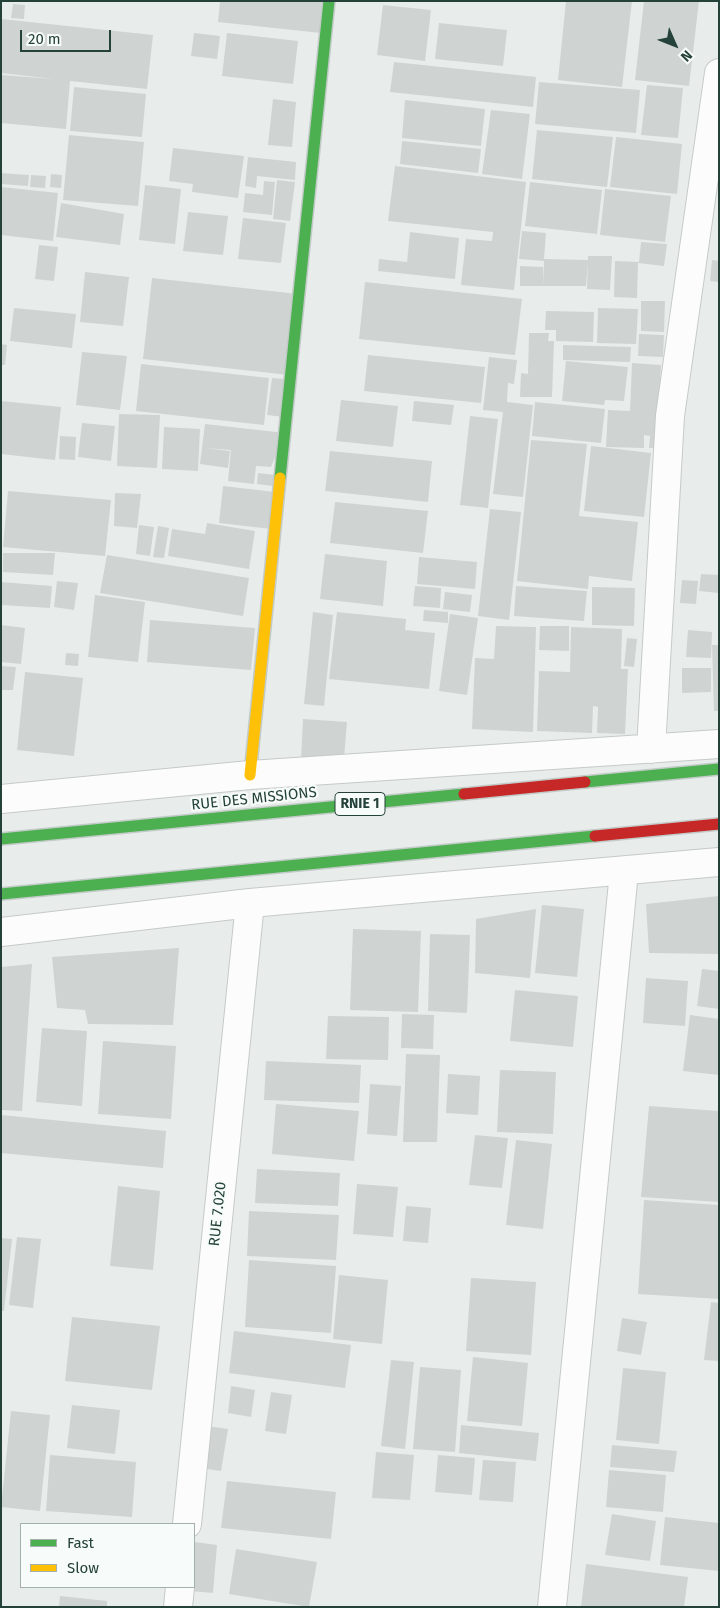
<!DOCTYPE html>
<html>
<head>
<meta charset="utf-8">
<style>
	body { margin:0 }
	#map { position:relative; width:720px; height:1608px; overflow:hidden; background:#e8edeb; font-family:"Fira Sans",sans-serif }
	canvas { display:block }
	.frame { position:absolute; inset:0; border:2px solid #24423a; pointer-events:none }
	.legend { position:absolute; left:20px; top:1523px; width:175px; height:65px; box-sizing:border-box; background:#f7fbf9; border:1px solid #a3b1ad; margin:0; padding:6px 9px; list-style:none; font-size:15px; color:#24423a }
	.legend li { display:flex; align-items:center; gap:10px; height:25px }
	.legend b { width:25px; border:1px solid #a3b1ad }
	.north { position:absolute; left:650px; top:20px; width:50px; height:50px; -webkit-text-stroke:4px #f7fbf9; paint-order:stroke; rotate:134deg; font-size:14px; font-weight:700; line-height:20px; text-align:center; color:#24423a }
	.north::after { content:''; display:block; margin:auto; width:18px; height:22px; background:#24423a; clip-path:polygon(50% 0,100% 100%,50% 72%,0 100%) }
	.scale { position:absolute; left:20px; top:30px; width:91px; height:22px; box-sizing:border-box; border:2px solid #24423a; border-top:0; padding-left:6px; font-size:15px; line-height:18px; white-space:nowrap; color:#24423a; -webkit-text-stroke:4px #f7fbf9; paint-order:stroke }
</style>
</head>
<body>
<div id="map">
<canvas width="720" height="1608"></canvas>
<div class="frame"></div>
<ul class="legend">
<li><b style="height:6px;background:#4caf50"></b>Fast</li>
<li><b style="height:6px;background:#ffc107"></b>Slow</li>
</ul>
<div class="north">N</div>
<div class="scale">20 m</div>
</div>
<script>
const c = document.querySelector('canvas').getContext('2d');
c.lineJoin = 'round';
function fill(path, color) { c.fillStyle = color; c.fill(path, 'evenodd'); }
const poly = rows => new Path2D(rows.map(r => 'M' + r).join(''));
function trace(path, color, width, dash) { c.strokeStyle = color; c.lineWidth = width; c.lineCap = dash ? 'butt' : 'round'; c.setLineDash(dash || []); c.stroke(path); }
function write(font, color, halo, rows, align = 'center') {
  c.font = font + ' "Fira Sans",sans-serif'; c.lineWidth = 4.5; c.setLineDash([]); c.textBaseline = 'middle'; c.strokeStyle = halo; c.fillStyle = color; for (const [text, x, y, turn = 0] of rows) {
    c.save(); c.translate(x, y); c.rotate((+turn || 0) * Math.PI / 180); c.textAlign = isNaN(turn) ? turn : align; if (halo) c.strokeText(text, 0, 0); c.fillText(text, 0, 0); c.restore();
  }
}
fill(poly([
	[220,1,325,1,321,33,218,22],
	[566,1,632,1,622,87,558,80],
	[644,1,699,1,689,86,635,80],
	[13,4,25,5,24,19,11,18],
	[383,5,431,10,425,61,377,55],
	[1,19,153,35,147,89,70,81,66,129,1,123,2,75,54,79,1,73],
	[439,23,507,30,503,66,435,59],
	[194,33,220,36,217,59,191,56],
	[227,33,298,41,293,84,222,76],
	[394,62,536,77,533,107,390,92],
	[539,82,640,90,636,133,535,124],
	[647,85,683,88,678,138,641,135],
	[74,87,146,94,142,137,70,131],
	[273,99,296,102,292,147,268,145],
	[405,100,485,109,481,146,402,138],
	[491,110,530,114,522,179,482,174],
	[537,130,613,137,607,187,532,179],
	[69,135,144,142,138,206,63,200],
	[616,137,682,144,677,194,610,187],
	[402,141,481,149,478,173,400,164],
	[173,148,244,156,238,198,192,192,193,184,169,181],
	[248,157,296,162,295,180,257,176,256,188,245,186],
	[395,166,526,182,514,290,461,285,466,239,492,241,493,232,388,221],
	[1,173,29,175,28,186,1,184],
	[51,174,62,175,61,188,50,187],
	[31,175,46,176,45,188,30,187],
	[277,180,295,182,290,221,273,219],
	[264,181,275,182,272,215,243,212,245,193,263,195],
	[530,182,602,190,597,234,525,226],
	[145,185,181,189,175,244,139,240],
	[1,187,58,193,53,241,1,235],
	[605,189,671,196,665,242,600,235],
	[61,203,124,214,120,245,56,237],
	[188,212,228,216,223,255,183,251],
	[243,218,286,223,281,263,238,259],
	[522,231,546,233,544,259,588,260,588,256,612,256,610,290,587,289,588,262,586,286,543,286,544,261,519,259],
	[410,232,459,238,455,279,378,271,379,259,407,262],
	[641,242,667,244,664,266,638,263,637,298,614,297,615,261,639,262],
	[39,245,58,247,54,281,35,279],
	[712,260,719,261,719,282,710,281],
	[520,266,543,267,543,286,520,286],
	[85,272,129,277,123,326,80,322],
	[152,278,298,294,289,375,143,359],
	[365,282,522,299,515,355,359,339],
	[641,301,665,301,664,332,641,331],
	[14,308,76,314,72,348,10,341],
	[598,308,638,309,636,344,597,343],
	[546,311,594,312,593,342,556,341,556,330,545,330],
	[529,333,549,333,548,341,554,341,552,397,520,397,521,373,528,374],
	[639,334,664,335,663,357,638,356],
	[1,344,7,345,5,365,1,365],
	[563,345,631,347,630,362,563,360],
	[82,352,127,356,120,410,76,405],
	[368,355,485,367,481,403,364,391],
	[489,357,517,360,514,384,508,383,507,402,533,405,523,497,493,494,503,412,483,410],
	[566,361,628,367,624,401,605,400,604,405,562,401],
	[632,363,661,365,657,448,649,448,650,436,644,435,644,448,606,447,608,410,630,411],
	[141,364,269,378,264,425,136,411],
	[272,378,284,379,292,418,267,415],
	[341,400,398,406,393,447,336,441],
	[1,401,61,407,55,460,1,454],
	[414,401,454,405,451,425,412,421],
	[535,402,605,409,601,443,532,436],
	[119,414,160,415,157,468,117,466],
	[470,416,498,419,488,508,460,505],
	[82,423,115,426,111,461,78,457],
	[205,424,285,433,271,467,256,466,254,484,228,481,231,450,204,448,230,451,228,468,200,464],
	[164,427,200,429,198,471,162,469],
	[60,436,76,437,75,460,59,459],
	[531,440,587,444,579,516,638,522,632,581,589,576,588,589,517,581],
	[591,446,651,453,644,517,584,511],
	[330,451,432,461,428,502,325,491],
	[258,473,275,475,273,486,257,484],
	[223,486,275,492,271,529,219,523],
	[8,491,111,500,105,556,3,547],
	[115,493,141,494,137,528,114,526],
	[335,502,428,511,423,553,330,543],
	[490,509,521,512,509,620,478,616],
	[207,523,255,531,249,569,168,556,172,529,205,534],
	[139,525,154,527,150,556,136,554],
	[158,526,169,528,164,558,153,557],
	[3,553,55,553,53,575,3,572],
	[325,554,387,561,383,606,320,599],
	[107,555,249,578,243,616,100,593],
	[419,557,477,562,475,589,417,584],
	[701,574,719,575,719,593,699,591],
	[682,580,698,581,696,604,680,603],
	[57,581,78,583,74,610,54,607],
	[1,582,52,586,50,608,1,605],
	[415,586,441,588,440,608,413,606],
	[516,586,587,591,584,621,514,616],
	[592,587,635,588,634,626,592,625],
	[445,592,472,595,470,612,443,609],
	[95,595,145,602,138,662,88,657],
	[424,610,448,612,448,623,423,621],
	[313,612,333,615,324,706,304,704],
	[337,612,406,619,405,630,435,633,429,689,329,679],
	[450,614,478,618,467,695,439,691],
	[150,620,255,628,251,670,147,662],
	[1,625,25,628,21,664,1,662],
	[496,626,536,627,533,732,472,729,475,658,494,659],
	[540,626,569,626,569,651,539,650],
	[571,627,622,629,621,669,628,669,625,734,597,733,598,707,593,706,592,733,537,731,539,671,570,672],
	[688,630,712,632,711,658,686,657],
	[627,638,637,639,634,667,624,666],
	[712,645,719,645,719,711,714,711],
	[66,653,79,654,78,666,65,665],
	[1,666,16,667,13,690,1,690],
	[682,668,711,668,711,692,682,693],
	[25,672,83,678,74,756,17,750],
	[303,719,347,722,344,758,301,759],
	[719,896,719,954,649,953,646,904],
	[542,905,584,909,577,977,535,973],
	[536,909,530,978,475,973,476,919],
	[353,929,421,931,418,1012,350,1010],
	[430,934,470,935,467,1013,428,1011],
	[179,948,173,1025,88,1024,85,1010,57,1008,52,957],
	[32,964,22,1111,1,1110,1,967],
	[702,969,719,971,719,1009,697,1006],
	[646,978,688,981,685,1026,643,1023],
	[515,990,578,996,573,1047,510,1041],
	[402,1014,434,1015,433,1049,401,1048],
	[690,1015,719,1019,719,1075,683,1071],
	[328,1016,389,1017,388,1060,326,1059],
	[42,1028,87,1031,82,1106,36,1102],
	[103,1041,176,1046,171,1119,98,1114],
	[406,1054,440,1055,437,1142,403,1142],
	[266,1061,361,1065,359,1103,264,1100],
	[500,1070,556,1072,553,1134,497,1132],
	[448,1074,480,1076,478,1115,446,1113],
	[370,1084,401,1086,397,1136,367,1134],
	[276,1104,359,1111,354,1161,272,1154],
	[649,1106,719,1111,719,1202,641,1197],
	[1,1115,166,1131,163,1168,1,1153],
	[475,1135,508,1138,502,1188,469,1185],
	[516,1140,552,1144,543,1229,506,1225],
	[257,1169,340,1173,338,1206,255,1203],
	[357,1184,398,1187,393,1237,353,1234],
	[118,1186,160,1191,153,1270,110,1266],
	[644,1200,719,1205,719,1299,638,1294],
	[406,1206,431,1208,428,1243,403,1241],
	[249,1211,339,1215,336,1260,247,1256],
	[17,1237,41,1239,33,1308,9,1305],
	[1,1238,12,1239,4,1311,1,1311],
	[249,1260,336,1266,331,1333,245,1327],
	[339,1275,388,1280,382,1344,333,1339],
	[471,1278,536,1282,531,1355,466,1351],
	[711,1302,719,1303,719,1361,704,1360],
	[72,1317,160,1326,152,1390,65,1381],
	[622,1318,647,1322,641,1355,617,1351],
	[234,1331,351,1345,345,1388,229,1373],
	[473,1357,528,1363,522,1426,467,1421],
	[391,1360,414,1362,405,1449,381,1446],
	[420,1367,461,1370,455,1452,413,1449],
	[623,1368,666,1372,659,1444,616,1440],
	[231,1386,255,1390,251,1417,228,1413],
	[271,1392,292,1395,286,1434,265,1431],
	[72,1405,120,1410,115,1454,67,1448],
	[11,1411,50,1415,40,1511,1,1507],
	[461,1425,539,1433,536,1461,459,1453],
	[207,1426,228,1429,221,1471,200,1468],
	[612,1445,677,1451,674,1472,610,1467],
	[376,1452,414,1455,410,1500,372,1498],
	[50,1455,136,1462,132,1517,46,1511],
	[438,1455,475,1458,472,1495,435,1492],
	[483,1460,516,1462,513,1502,479,1500],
	[609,1470,666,1475,663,1512,606,1507],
	[227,1481,336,1492,331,1539,221,1528],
	[612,1514,656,1521,650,1561,605,1555],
	[665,1517,719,1523,719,1571,660,1565],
	[195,1542,217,1545,213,1593,190,1591,190,1587,194,1587],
	[236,1549,317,1562,309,1607,229,1594],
	[586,1564,688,1577,684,1607,581,1607],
	[60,1596,107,1601,107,1607,59,1607]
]), '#cfd4d2');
const street = poly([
	[651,749,670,416,719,73],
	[1,799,250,775,719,744],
	[1,932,250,903,719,862],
	[187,1524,250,903],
	[178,1607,180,1587],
	[552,1607,624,872]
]);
const fast = poly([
	[280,478,329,1],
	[585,782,719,769],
	[1,839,464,794],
	[1,894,595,836]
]);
const slow = poly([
	[250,775,280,478]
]);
const jam = poly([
	[464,794,585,782],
	[595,836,719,824]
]);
trace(street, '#c5cac8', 30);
trace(fast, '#c3cbc8', 14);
trace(slow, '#c3cbc8', 14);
trace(jam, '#c3cbc8', 14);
trace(street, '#fcfcfc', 28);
trace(fast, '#4caf50', 11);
trace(slow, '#ffc107', 11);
trace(jam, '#c62828', 11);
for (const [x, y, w] of [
	[360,804,50]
]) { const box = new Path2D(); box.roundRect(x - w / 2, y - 11.5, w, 23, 4); c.fillStyle = '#f7fbf9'; c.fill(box); trace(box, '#24423a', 1); }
write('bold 14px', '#24423a', null, [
	["RNIE 1",360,804]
]);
write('15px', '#24423a', '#f7fbf9', [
	["RUE DES MISSIONS",254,799,-6],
	["RUE 7.020",218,1214,-84]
]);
</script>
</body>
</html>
